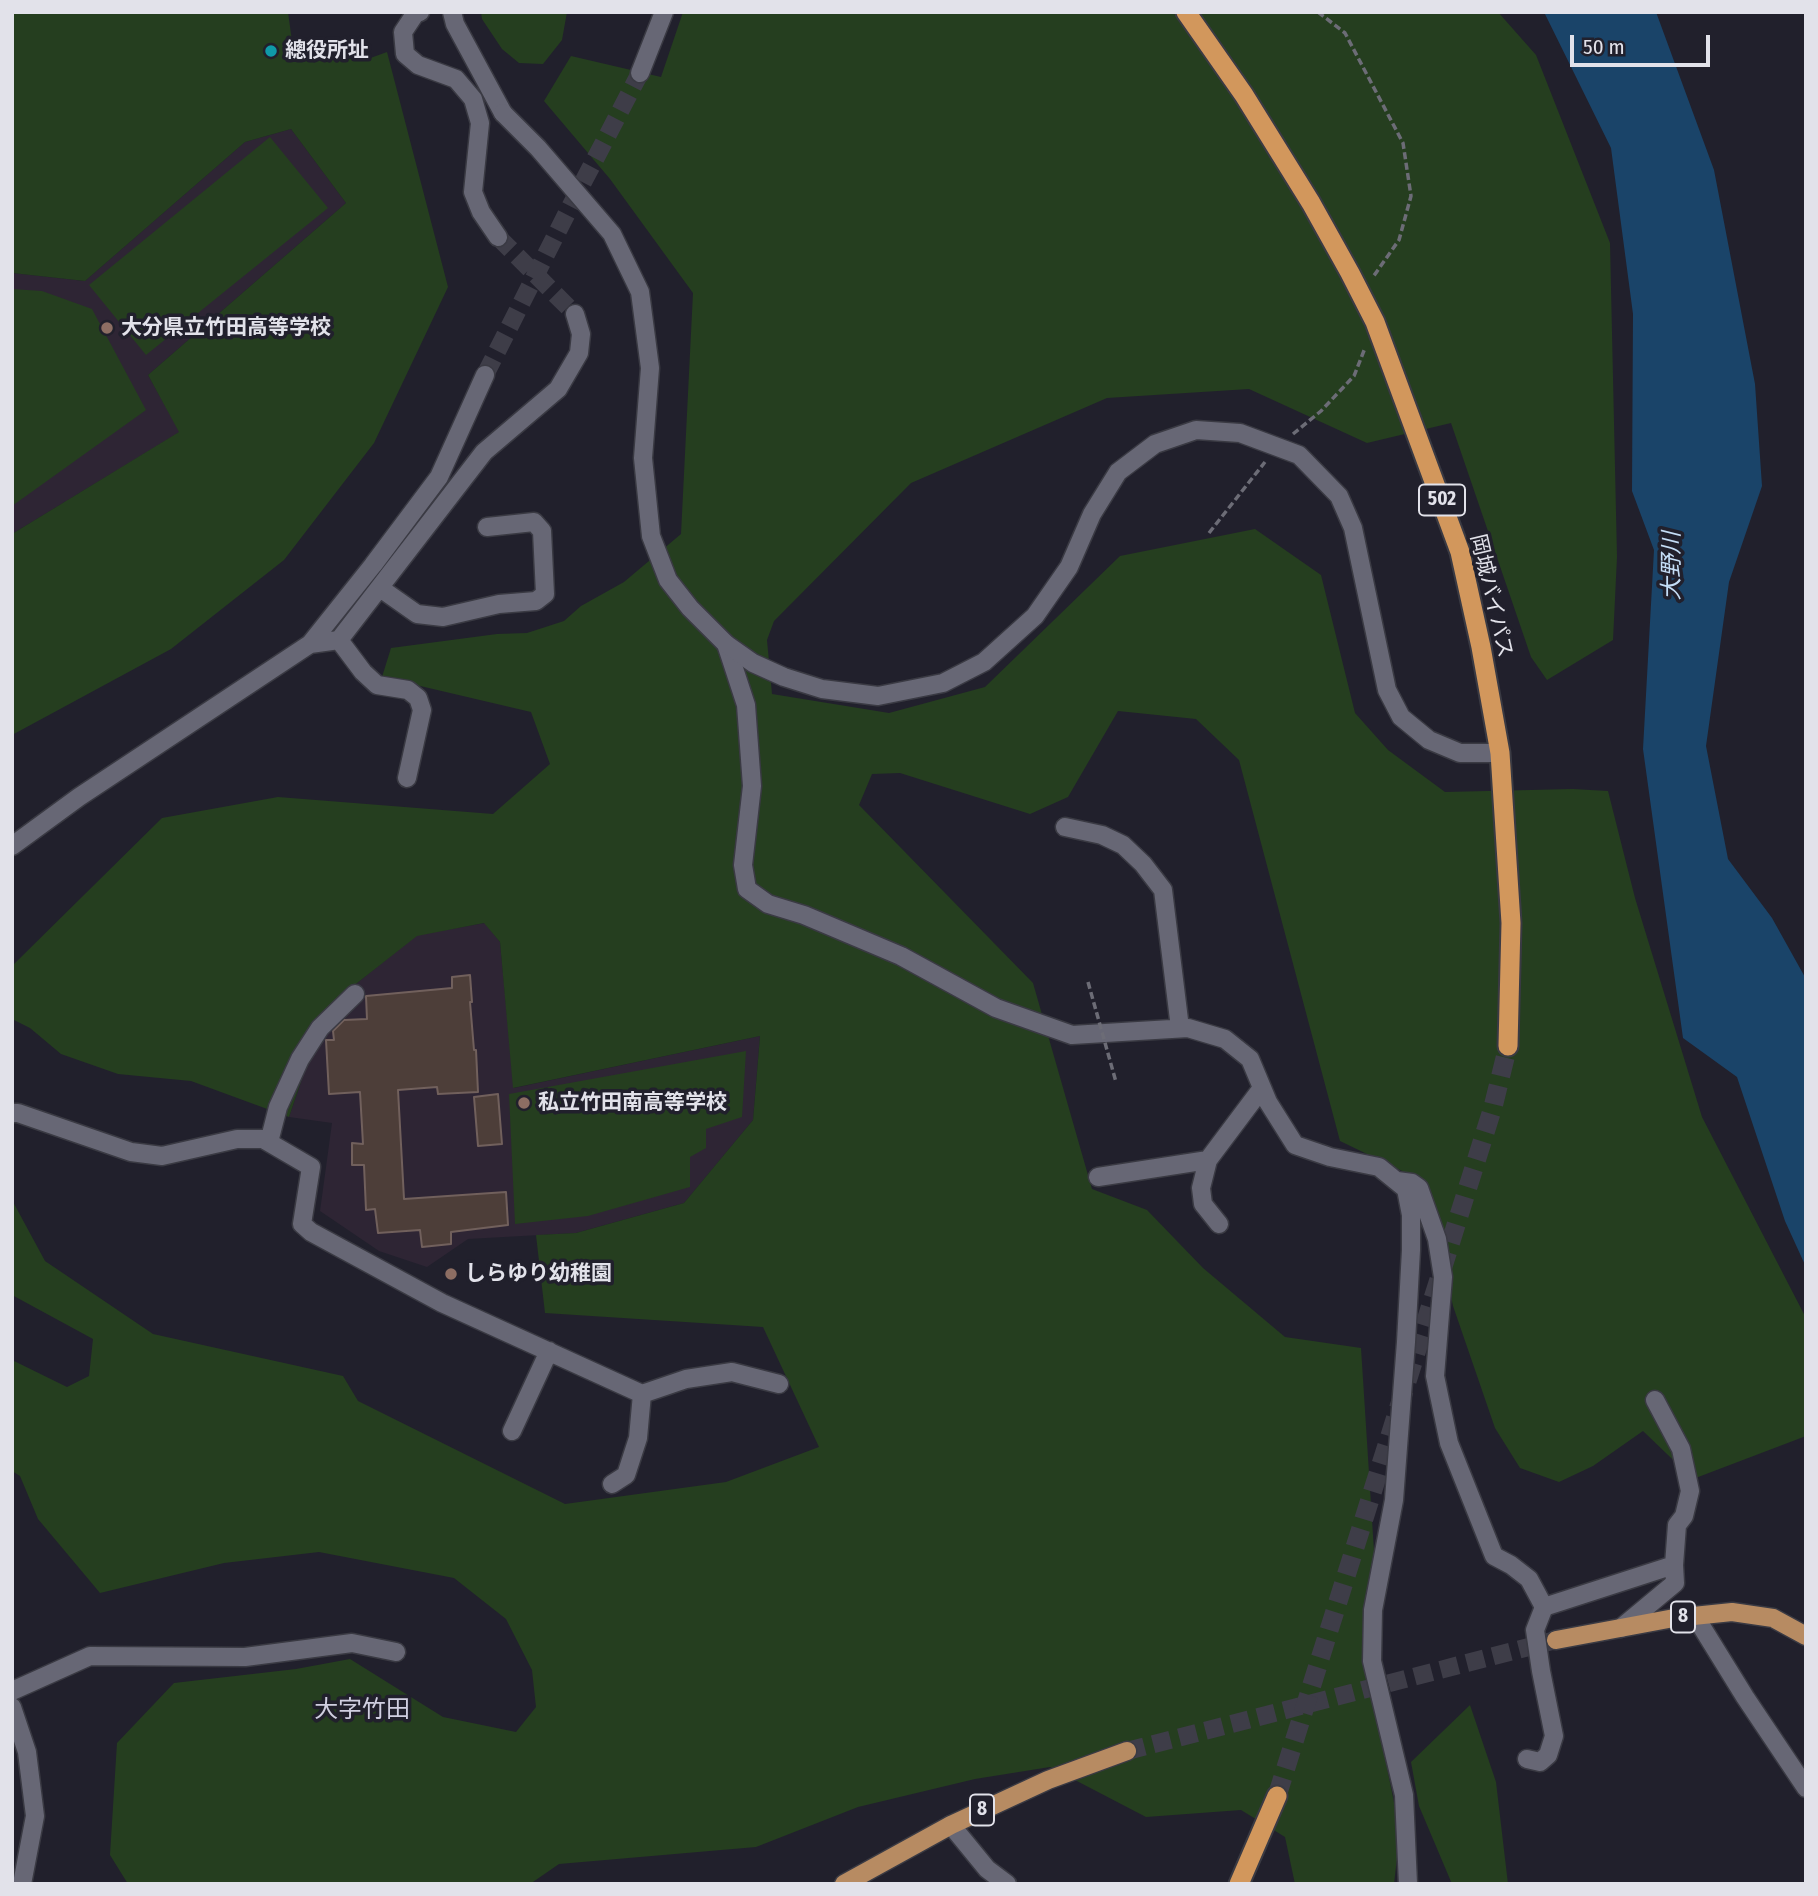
<!DOCTYPE html>
<html>
<head>
<meta charset="utf-8">
<style>
	body { margin:0 }
	#map { position:relative; width:1818px; height:1896px; overflow:hidden; background:#21202c; font-family:"Fira Sans Condensed",sans-serif }
	canvas { display:block }
	.frame { position:absolute; inset:0; border:14px solid #e2e2ea; pointer-events:none }
	.scale { position:absolute; left:1570px; top:35px; width:140px; height:32px; box-sizing:border-box; border:4px solid #e2e2ea; border-top:0; padding-left:9px; font-size:21px; line-height:24px; white-space:nowrap; color:#e2e2ea; -webkit-text-stroke:5px #21202c; paint-order:stroke }
</style>
</head>
<body>
<div id="map">
<canvas width="1818" height="1896"></canvas>
<div class="frame"></div>
<div class="scale">50 m</div>
</div>
<script>
const c = document.querySelector('canvas').getContext('2d');
c.lineJoin = 'round';
function fill(path, color) { c.fillStyle = color; c.fill(path, 'evenodd'); }
const poly = rows => new Path2D(rows.map(r => 'M' + r).join(''));
function trace(path, color, width, dash) { c.strokeStyle = color; c.lineWidth = width; c.lineCap = dash ? 'butt' : 'round'; c.setLineDash(dash || []); c.stroke(path); }
function write(font, color, halo, rows, align = 'center') {
  c.font = font + ' "Fira Sans Condensed","Noto Sans JP",sans-serif'; c.lineWidth = 7; c.setLineDash([]); c.textBaseline = 'middle'; c.strokeStyle = halo; c.fillStyle = color; for (const [text, x, y, turn = 0] of rows) {
    c.save(); c.translate(x, y); c.rotate((+turn || 0) * Math.PI / 180); c.textAlign = isNaN(turn) ? turn : align; if (halo) c.strokeText(text, 0, 0); c.fillText(text, 0, 0); c.restore();
  }
}
fill(poly([
	[291,129,346,203,148,375,180,432,12,534,12,273,85,281,245,142],
	[485,923,500,942,514,1088,760,1036,753,1120,684,1203,576,1233,468,1239,427,1267,379,1251,320,1211,332,1123,289,1117,315,1041,352,987,417,935]
]), '#2e2534');
fill(poly([
	[12,12,288,12,294,56,324,49,343,51,356,59,365,60,387,52,448,287,374,443,284,560,171,649,12,735,12,534,179,432,148,375,346,203,291,129,245,142,85,281,12,273],
	[481,12,567,12,562,40,543,64,519,63,502,49,482,19],
	[683,12,1498,12,1536,55,1610,243,1617,557,1613,640,1547,680,1531,657,1451,423,1367,443,1249,389,1107,398,911,483,774,621,767,640,772,694,889,713,985,687,1120,556,1255,529,1321,575,1355,713,1388,750,1445,792,1573,789,1608,791,1635,898,1702,1117,1806,1318,1806,1436,1693,1479,1643,1431,1593,1466,1559,1482,1520,1468,1495,1428,1453,1306,1427,1183,1340,1141,1239,760,1196,719,1118,711,1068,797,1030,814,900,773,872,774,859,805,1033,983,1092,1189,1147,1210,1203,1268,1285,1337,1361,1348,1379,1629,1381,1738,1400,1832,1394,1884,1295,1884,1285,1837,1241,1810,1146,1817,1050,1767,975,1779,858,1807,756,1847,559,1864,530,1884,128,1884,110,1855,117,1743,174,1683,296,1669,350,1659,443,1717,516,1732,536,1707,532,1670,506,1619,454,1578,319,1552,224,1563,100,1593,38,1519,20,1476,12,1471,12,1360,67,1387,89,1376,93,1339,12,1295,12,1200,45,1261,153,1334,343,1376,358,1401,565,1504,726,1482,819,1447,763,1327,545,1313,536,1235,576,1233,684,1203,753,1120,760,1036,513,1088,500,942,484,923,417,936,352,987,315,1041,289,1117,191,1081,118,1074,61,1054,30,1028,12,1019,12,966,162,818,278,797,493,814,550,764,531,712,382,677,391,648,497,634,527,633,564,621,581,606,624,582,681,534,693,293,610,179,544,101,571,56,661,77],
	[270,137,328,208,146,355,89,285],
	[12,289,42,291,92,309,146,410,12,506],
	[746,1051,742,1117,706,1129,706,1148,690,1157,690,1187,588,1216,515,1224,509,1094],
	[1470,1705,1496,1782,1508,1884,1452,1884,1419,1806,1411,1762]
]), '#253e1f');
fill(poly([
	[1544,12,1656,12,1714,170,1755,384,1762,486,1729,582,1706,746,1728,859,1772,918,1806,979,1806,1267,1785,1221,1737,1077,1683,1038,1643,749,1654,550,1632,491,1633,314,1611,148]
]), '#1a4469');
const building = poly([
	[470,975,472,1002,470,1002,474,1050,476,1050,478,1092,438,1094,437,1087,398,1090,404,1199,506,1192,508,1225,451,1232,451,1244,422,1247,420,1230,378,1233,375,1209,366,1210,364,1165,352,1165,352,1143,363,1144,360,1092,329,1094,326,1040,334,1040,333,1031,344,1020,367,1019,366,996,452,988,452,977,470,975],
	[498,1094,502,1144,478,1146,474,1097,498,1094]
]);
fill(building, '#4d3e39');
trace(building, '#71605c', 2);
trace(poly([
	[498,237,575,314],
	[485,375,568,211,640,73]
]), '#3e3d48', 18, [18, 9]);
trace(poly([
	[1127,1751,1556,1640]
]), '#3e3d48', 18, [18, 9]);
trace(poly([
	[1277,1796,1493,1107,1508,1046]
]), '#3e3d48', 19, [19, 10]);
const minor = poly([
	[420,12,415,14,403,32,405,54,418,65,456,79,473,99,480,123,473,192,481,212,498,237],
	[452,12,455,24,503,113],
	[380,588,417,614,443,617,499,604,536,601,545,594,542,531,534,522,487,527],
	[339,640,363,672,377,685,408,690,418,698,422,710,407,778],
	[310,644,339,640,484,452,558,389,579,353,581,334,575,314],
	[726,644,746,705,752,786,743,865,747,889,768,904,804,915,901,956,996,1008,1072,1035,1188,1028,1225,1039,1250,1059,1268,1102,1295,1145,1330,1157,1379,1167,1406,1189,1411,1215,1411,1250,1406,1342,1394,1500,1373,1610,1372,1661,1404,1795,1408,1884],
	[1065,827,1102,835,1123,845,1143,864,1163,890,1180,1028],
	[12,846,79,797,310,644,373,565,439,477,485,375],
	[12,1113,18,1113,131,1152,162,1156,237,1139,263,1139,311,1167,302,1224,311,1232,442,1303,642,1394,686,1379,732,1372,779,1384],
	[269,1142,278,1107,300,1059,320,1028,355,994],
	[1208,1160,1201,1188,1203,1204,1219,1224],
	[1098,1177,1208,1160,1262,1088],
	[1397,1181,1412,1183,1419,1188,1437,1239,1443,1277,1435,1376,1449,1443,1494,1556,1511,1565,1529,1579,1544,1607],
	[1655,1400,1681,1449,1690,1491,1684,1516,1677,1525,1674,1565],
	[512,1431,549,1351],
	[612,1484,626,1475,638,1438,642,1394],
	[1695,1616,1745,1697,1806,1788],
	[12,1691,90,1656,245,1657,352,1643,396,1652],
	[12,1707,27,1752,35,1816,22,1884],
	[1527,1759,1540,1762,1548,1755,1554,1736,1541,1671,1535,1630,1544,1607,1674,1565,1675,1583,1621,1628],
	[951,1825,987,1869,1007,1884]
]);
const tertiary = poly([
	[640,73,664,12],
	[503,113,538,148,612,234,640,292,650,368,643,458,651,536,668,580,690,608,726,644,753,663,784,677,822,689,878,696,943,683,984,662,1035,616,1069,567,1092,514,1118,472,1155,444,1196,430,1240,433,1299,455,1339,496,1353,528,1387,690,1401,717,1429,740,1460,753,1500,753]
]);
const primary = poly([
	[1556,1640,1674,1618,1732,1612,1773,1618,1806,1636],
	[844,1884,951,1825,1048,1780,1127,1751]
]);
const trunk = poly([
	[1186,12,1244,95,1311,203,1350,273,1375,322,1460,552,1481,647,1500,753,1511,923,1508,1046],
	[1239,1884,1277,1796]
]);
trace(minor, '#3a3a43', 21);
trace(tertiary, '#3a3a43', 21);
trace(primary, '#3a3a43', 21);
trace(trunk, '#3a3a43', 23);
trace(poly([
	[1318,12,1345,33,1403,143,1411,196,1399,240,1373,277],
	[1293,434,1321,411,1354,376,1365,348],
	[1209,533,1265,462]
]), '#6c6c76', 3.5, [7, 3.5]);
trace(minor, '#676775', 18);
trace(tertiary, '#676775', 18);
trace(primary, '#b78b62', 18);
trace(trunk, '#d2975c', 19);
trace(poly([
	[1088,982,1116,1082]
]), '#6c6c76', 3.5, [7, 3.5]);
for (const [x, y, r, color] of [
	[271,51,7,"#0f9aa8"],
	[107,328,7,"#8d6e63"],
	[524,1103,7,"#8d6e63"],
	[451,1274,7,"#8d6e63"]
]) { const dot = new Path2D(); dot.arc(x, y, r, 0, 2 * Math.PI); c.fillStyle = color; c.fill(dot); trace(dot, '#21202c', 2.5); }
for (const [x, y, w] of [
	[1442,500,46],
	[1683,1617,24],
	[982,1810,24]
]) { const box = new Path2D(); box.roundRect(x - w / 2, y - 15.5, w, 31, 5); c.fillStyle = '#21202c'; c.fill(box); trace(box, '#e2e2ea', 2); }
write('bold 19px', '#e2e2ea', null, [
	["502",1442,500],
	["8",1683,1617],
	["8",982,1810]
]);
write('bold 21px', '#e2e2ea', '#21202c', [
	["總役所址",285,51],
	["大分県立竹田高等学校",121,328],
	["私立竹田南高等学校",538,1103],
	["しらゆり幼稚園",465,1274]
], 'left');
write('21px', '#e2e2ea', '#21202c', [
	["岡城バイパス",1491,596,77]
]);
write('italic 23px', '#c4ddf6', '#21202c', [
	["大野川",1673,566,-90]
]);
write('24px', '#d0cfe0', '#21202c', [
	["大字竹田",362,1710]
]);
</script>
</body>
</html>
